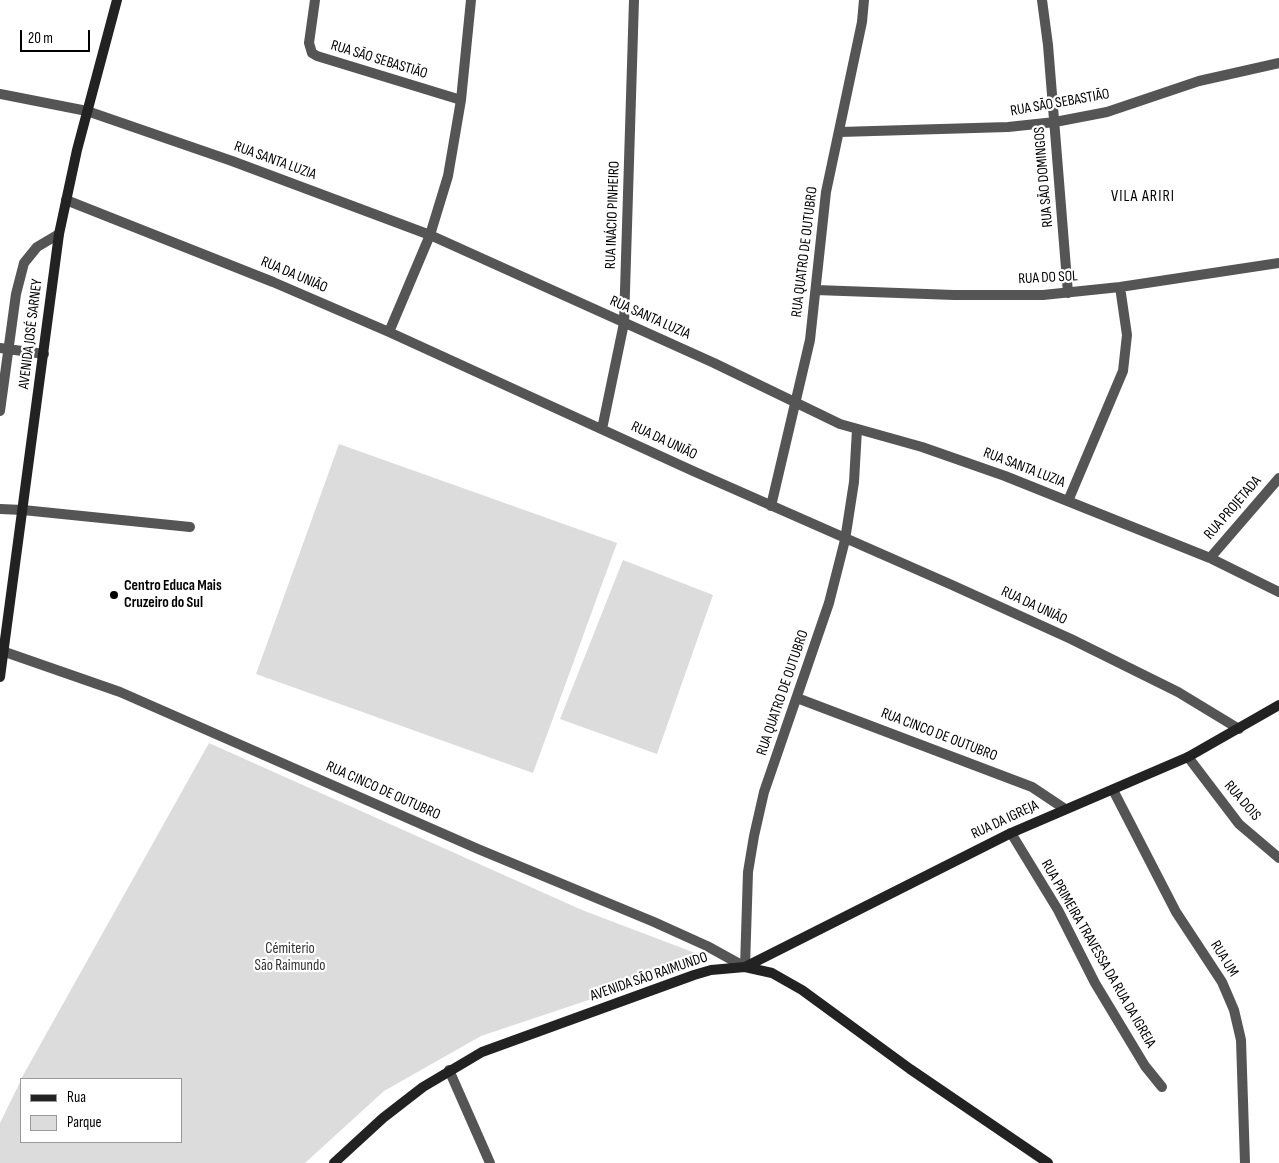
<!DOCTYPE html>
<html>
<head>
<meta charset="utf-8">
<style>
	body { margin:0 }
	#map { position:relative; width:1279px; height:1163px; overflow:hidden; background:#fff; font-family:"Sofia Sans Condensed",sans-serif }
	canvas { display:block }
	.legend { position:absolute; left:20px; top:1078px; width:162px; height:65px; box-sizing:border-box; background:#fff; border:1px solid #999; margin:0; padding:6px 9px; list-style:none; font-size:15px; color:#000 }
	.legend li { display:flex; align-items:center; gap:10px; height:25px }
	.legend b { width:25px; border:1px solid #999 }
	.scale { position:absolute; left:20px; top:30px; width:70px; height:22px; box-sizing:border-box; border:2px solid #000; border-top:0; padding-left:6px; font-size:15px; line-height:18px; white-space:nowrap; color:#000; -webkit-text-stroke:4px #fff; paint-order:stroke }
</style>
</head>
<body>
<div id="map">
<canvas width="1279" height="1163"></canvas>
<ul class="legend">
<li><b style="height:6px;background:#222"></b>Rua</li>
<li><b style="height:14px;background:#dcdcdc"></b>Parque</li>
</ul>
<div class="scale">20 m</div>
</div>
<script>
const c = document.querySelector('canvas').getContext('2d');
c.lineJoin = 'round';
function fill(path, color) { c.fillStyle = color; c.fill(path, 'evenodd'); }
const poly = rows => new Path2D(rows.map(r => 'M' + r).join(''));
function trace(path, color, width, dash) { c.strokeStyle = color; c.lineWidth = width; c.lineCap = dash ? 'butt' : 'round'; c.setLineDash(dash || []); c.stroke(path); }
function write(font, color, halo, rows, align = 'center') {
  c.font = font + ' "Sofia Sans Condensed",sans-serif'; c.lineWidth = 4.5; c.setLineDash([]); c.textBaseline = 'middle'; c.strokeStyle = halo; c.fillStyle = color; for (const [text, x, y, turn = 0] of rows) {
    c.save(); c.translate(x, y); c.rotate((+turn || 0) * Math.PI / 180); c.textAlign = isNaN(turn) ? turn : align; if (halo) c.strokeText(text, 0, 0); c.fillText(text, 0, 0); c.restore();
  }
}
fill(poly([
	[339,444,617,543,533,773,256,674],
	[623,560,713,595,657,754,560,719],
	[209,743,582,910,711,959,481,1036,384,1091,305,1163,0,1163,0,1123,21,1080,21,1142,181,1142,181,1079,21,1079]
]), '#dcdcdc');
trace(poly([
	[23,510,190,527]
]), '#555', 10);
trace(poly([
	[315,0,309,43,312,53,317,56,461,100],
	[1042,0,1048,45,1068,293],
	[0,94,87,111,232,161,430,235,714,363,840,424,922,447,1005,476,1210,558,1279,592],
	[840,132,1008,127,1055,122,1107,112,1199,81,1279,63],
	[66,200,273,282,389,332,693,471,952,585,1071,639,1178,692,1239,729],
	[816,290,954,295,1043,295,1120,287,1279,263],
	[389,332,430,235,448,176,461,100,471,0],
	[0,348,44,354],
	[0,411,16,294,24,263,37,247,59,234],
	[602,429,624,323,634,0],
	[1068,501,1123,371,1127,335,1120,287],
	[771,506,810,340,826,192,862,22,864,0],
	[0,509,23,510],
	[1210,558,1279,478],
	[5,652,120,692,478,849,654,922,707,946,745,967,748,872,754,836,764,792,829,603,845,540,854,482,857,429],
	[797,698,1032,787,1065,809],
	[1188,757,1239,824,1279,858],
	[1113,790,1176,912,1222,982,1234,1010,1241,1040,1245,1163],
	[1011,833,1058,910,1095,983,1145,1066,1162,1087],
	[449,1070,490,1163]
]), '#555', 10);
trace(poly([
	[0,677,59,234,77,150,117,0],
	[745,967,1011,833,1188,757,1279,705],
	[334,1163,383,1118,423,1087,482,1052,694,975,711,970,745,967,772,973,802,990,910,1069,1048,1163]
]), '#222', 10);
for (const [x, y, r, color] of [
	[114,595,5,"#000"]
]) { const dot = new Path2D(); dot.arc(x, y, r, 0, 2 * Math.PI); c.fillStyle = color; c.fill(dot); trace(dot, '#fff', 2); }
write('15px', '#000', '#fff', [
	["RUA SÃO SEBASTIÃO",379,60,17],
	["RUA SÃO SEBASTIÃO",1060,103,-10],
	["RUA SANTA LUZIA",275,161,20],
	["RUA SÃO DOMINGOS",1044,177,-95],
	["RUA INÁCIO PINHEIRO",613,215,-88],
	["RUA QUATRO DE OUTUBRO",805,252,-83],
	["RUA DA UNIÃO",294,275,23],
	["RUA DO SOL",1048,278,-3],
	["RUA SANTA LUZIA",650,318,24],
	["AVENIDA JOSÉ SARNEY",31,334,-83],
	["RUA DA UNIÃO",664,441,25],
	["RUA SANTA LUZIA",1024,468,21],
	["RUA PROJETADA",1233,508,-49],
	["RUA DA UNIÃO",1034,606,25],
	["RUA QUATRO DE OUTUBRO",783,693,-71],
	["RUA CINCO DE OUTUBRO",939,735,21],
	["RUA CINCO DE OUTUBRO",383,791,24],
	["RUA DOIS",1242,801,49],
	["RUA DA IGREJA",1005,820,-25],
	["RUA PRIMEIRA TRAVESSA DA RUA DA IGREIA",1098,954,60],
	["RUA UM",1224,959,58],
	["AVENIDA SÃO RAIMUNDO",649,977,-19]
]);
write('bold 15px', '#000', '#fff', [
	["Centro Educa Mais",124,586],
	["Cruzeiro do Sul",124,603]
], 'left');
write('15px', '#333', '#fff', [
	["Cémiterio",290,949],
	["São Raimundo",290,966]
]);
c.letterSpacing = '1px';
write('16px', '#000', '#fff', [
	["VILA ARIRI",1143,197]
]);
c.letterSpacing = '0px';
</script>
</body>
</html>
